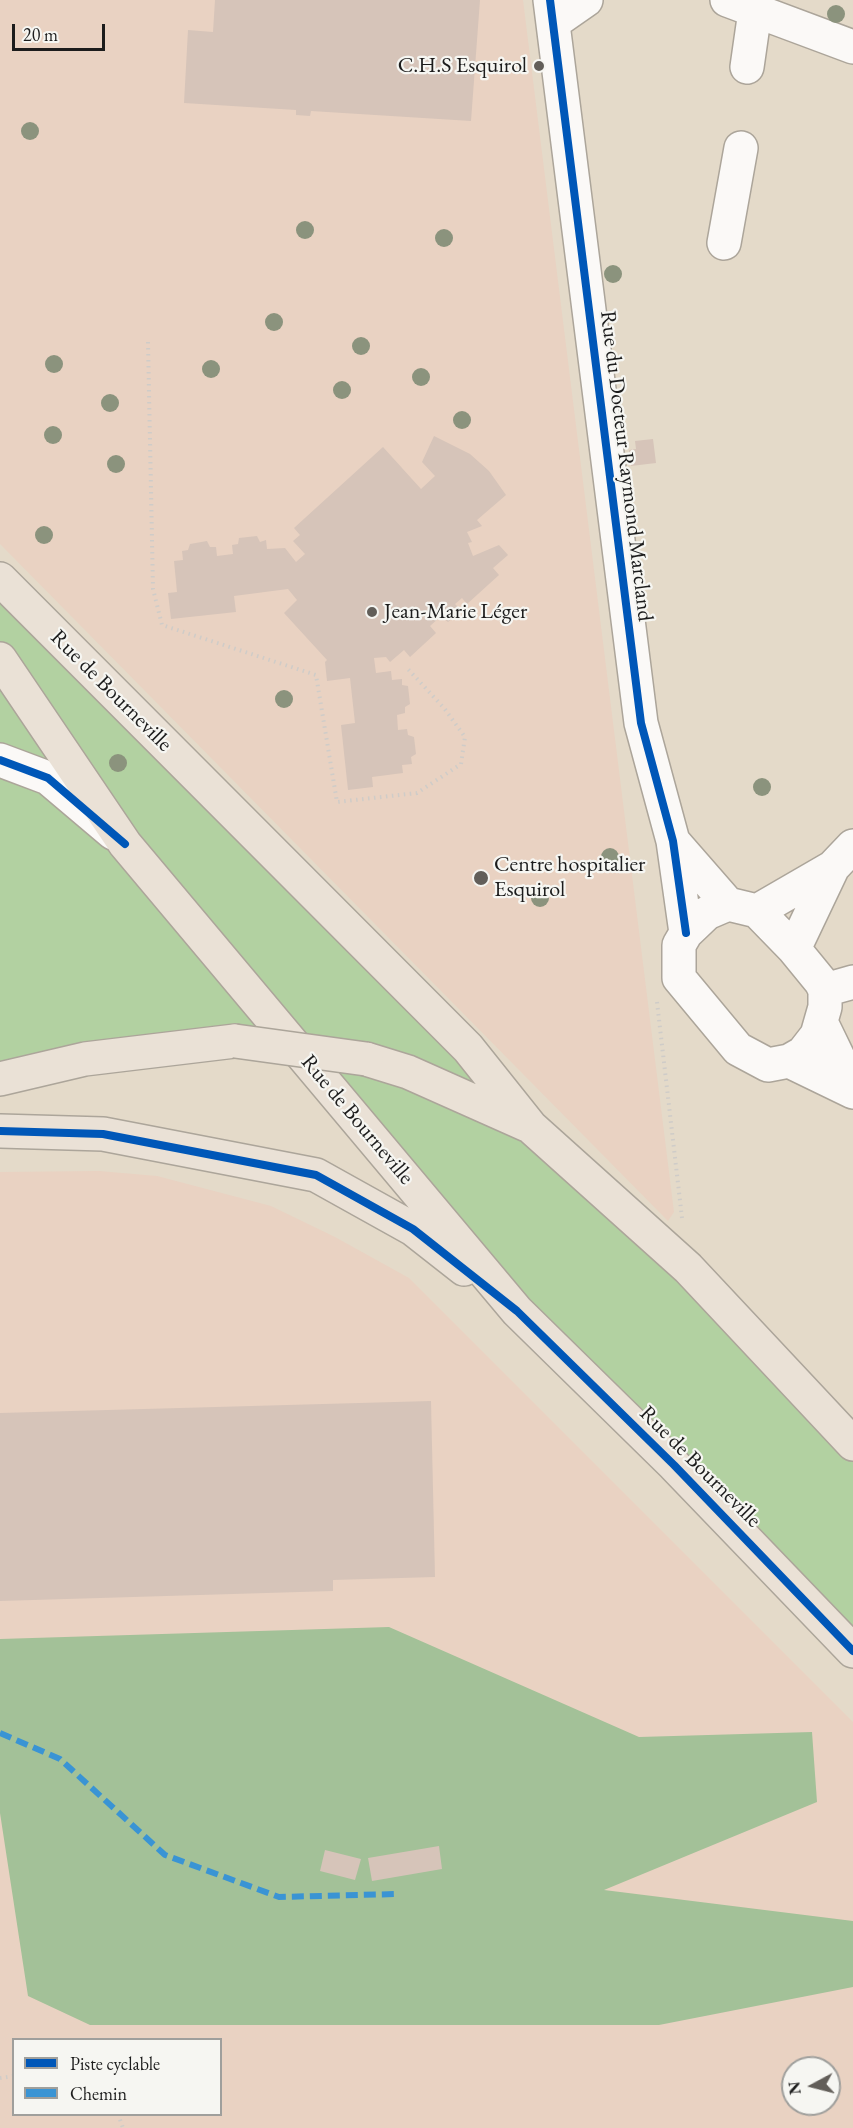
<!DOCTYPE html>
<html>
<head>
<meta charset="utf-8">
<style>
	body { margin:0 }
	#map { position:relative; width:853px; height:2128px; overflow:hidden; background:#e4dac9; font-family:"EB Garamond",serif }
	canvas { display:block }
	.legend { position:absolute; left:12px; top:2038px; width:210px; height:78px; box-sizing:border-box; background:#f6f6f2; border:2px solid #9f9f9c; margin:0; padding:8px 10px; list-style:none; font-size:18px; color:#1c1c1c }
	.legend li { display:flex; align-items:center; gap:12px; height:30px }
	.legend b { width:30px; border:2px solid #9f9f9c }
	.north { position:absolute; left:781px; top:2056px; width:60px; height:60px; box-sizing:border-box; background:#f6f6f2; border:2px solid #9f9f9c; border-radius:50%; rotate:263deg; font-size:16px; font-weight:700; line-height:24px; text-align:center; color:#1c1c1c }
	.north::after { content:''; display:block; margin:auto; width:21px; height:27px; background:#625e59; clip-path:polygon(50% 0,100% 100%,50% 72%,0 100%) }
	.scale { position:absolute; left:12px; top:24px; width:93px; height:27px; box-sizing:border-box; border:3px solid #1c1c1c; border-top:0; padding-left:8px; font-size:18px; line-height:21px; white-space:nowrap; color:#1c1c1c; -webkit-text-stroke:4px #f6f6f2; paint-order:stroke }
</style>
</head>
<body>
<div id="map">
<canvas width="853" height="2128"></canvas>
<ul class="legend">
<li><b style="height:8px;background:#0057b8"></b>Piste cyclable</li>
<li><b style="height:8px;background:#3a94d4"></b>Chemin</li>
</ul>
<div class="north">N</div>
<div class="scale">20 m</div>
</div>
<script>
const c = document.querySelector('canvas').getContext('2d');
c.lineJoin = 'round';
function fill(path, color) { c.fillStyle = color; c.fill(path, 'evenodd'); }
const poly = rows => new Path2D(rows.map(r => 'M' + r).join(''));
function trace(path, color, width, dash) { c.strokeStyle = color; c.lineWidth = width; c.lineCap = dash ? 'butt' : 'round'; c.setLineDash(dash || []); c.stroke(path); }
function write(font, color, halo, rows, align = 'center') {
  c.font = font + ' "EB Garamond",serif'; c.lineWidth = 4.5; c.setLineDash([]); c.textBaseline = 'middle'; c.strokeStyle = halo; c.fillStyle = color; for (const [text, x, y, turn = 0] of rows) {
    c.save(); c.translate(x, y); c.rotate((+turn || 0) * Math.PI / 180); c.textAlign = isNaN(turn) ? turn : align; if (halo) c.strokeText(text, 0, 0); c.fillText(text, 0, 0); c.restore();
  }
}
fill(poly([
	[0,0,523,0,674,1212,668,1221,0,544],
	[99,1171,157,1176,271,1206,335,1237,409,1278,853,1722,853,2128,0,2128,0,1172],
	[14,2040,220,2040,220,2114,14,2114],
	[793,2068,829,2068,829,2104,793,2104]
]), '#e9d2c2');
fill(poly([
	[0,579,853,1444,853,1636,674,1465,306,1046,0,1079]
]), '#b2d1a1');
fill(poly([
	[389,1627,639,1737,812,1732,817,1802,604,1890,853,1921,853,1987,659,2025,90,2025,28,1996,0,1813,0,1639]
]), '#a3c198');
fill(poly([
	[215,0,480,0,471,121,311,111,310,116,296,115,296,110,184,103,188,30,213,32],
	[434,436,470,454,489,471,506,495,477,520,482,526,467,532,472,542,468,543,473,556,499,545,508,555,493,568,499,575,467,604,462,598,455,604,461,610,448,622,441,616,430,626,436,633,410,657,404,650,390,662,386,657,374,658,376,673,391,671,392,680,402,679,402,685,408,686,410,704,405,707,405,713,397,715,398,730,407,729,408,735,414,737,416,754,411,757,412,764,402,765,403,773,372,777,373,787,348,790,341,725,355,723,350,678,327,681,325,662,327,660,284,613,297,600,288,589,234,596,236,612,171,619,168,593,177,592,174,561,183,560,182,551,188,550,190,544,207,541,210,547,216,547,217,556,233,554,232,545,238,544,239,538,257,536,260,542,266,540,267,549,285,548,296,562,305,554,293,541,300,535,294,528,383,447,421,489,435,476,422,462],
	[653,439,656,463,631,466,629,450,636,449,635,441],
	[431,1401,435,1577,333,1580,333,1591,0,1601,0,1413],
	[439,1846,442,1869,372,1881,368,1858],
	[325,1850,361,1859,355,1880,320,1871]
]), '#d6c4b9');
const minor = poly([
	[550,0,641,723,673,841,686,933],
	[727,0,853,47],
	[553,23,586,0],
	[747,67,755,11],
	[724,243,741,148],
	[0,760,48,778,113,833],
	[673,841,728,904,757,911,794,949,821,982,825,990,825,1007,817,1035,803,1053,789,1061,768,1065,738,1049,679,978,679,945,686,933,707,913,728,904],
	[757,911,833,867,853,846],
	[794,949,833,867],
	[825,990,853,982],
	[821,1022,853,1088],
	[789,1061,853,1092]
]);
const major = poly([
	[0,579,468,1048,531,1127,688,1268,853,1444],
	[0,659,125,844,517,1311,674,1465,853,1651],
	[366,1059,408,1072,527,1125],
	[0,1079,85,1059,235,1041],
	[0,1131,103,1134,316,1175,413,1229,464,1269]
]);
trace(minor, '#aca59a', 36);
trace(major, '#aca59a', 36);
trace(poly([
	[148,342,153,589,162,625,316,675,337,802,417,793,461,764,465,737,444,708,407,668],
	[657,1002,682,1218],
	[0,2078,14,2076],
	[118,2114,123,2128]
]), '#cfccc8', 4, [1.5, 4.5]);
trace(minor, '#fbf9f7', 33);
trace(major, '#eae1d6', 33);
const majorBridge = poly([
	[235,1041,366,1059]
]);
trace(majorBridge, '#aca59a', 36, []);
trace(majorBridge, '#eae1d6', 33);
trace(poly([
	[0,1733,60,1759,165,1855,279,1897,398,1894]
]), '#3a94d4', 6, [12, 6]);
trace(poly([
	[550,0,641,723,673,841,686,933],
	[0,760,48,778,125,844],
	[0,1131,103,1134,316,1175,413,1229,517,1311,674,1465,853,1651]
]), '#0057b8', 8);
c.fillStyle = '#8b937d';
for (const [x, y] of [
	[836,14],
	[30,131],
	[305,230],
	[444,238],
	[613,274],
	[274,322],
	[361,346],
	[54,364],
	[211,369],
	[421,377],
	[342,390],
	[110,403],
	[462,420],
	[53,435],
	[116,464],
	[44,535],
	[284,699],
	[118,763],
	[762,787],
	[610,857],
	[540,898]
]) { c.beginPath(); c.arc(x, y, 9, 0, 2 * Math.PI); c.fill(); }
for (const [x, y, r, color] of [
	[539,66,6,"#625e59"],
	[372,612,6,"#625e59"],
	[481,878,8,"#625e59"]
]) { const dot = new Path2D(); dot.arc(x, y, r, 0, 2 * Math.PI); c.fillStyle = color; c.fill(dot); trace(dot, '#f6f6f2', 2); }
write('22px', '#1c1c1c', '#f6f6f2', [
	["C.H.S Esquirol",527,66,"right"],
	["Jean-Marie Léger",384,612],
	["Centre hospitalier",494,865],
	["Esquirol",494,890]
], 'left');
write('22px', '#1c1c1c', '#f6f6f2', [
	["Rue du Docteur Raymond Marcland",626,466,83],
	["Rue de Bourneville",111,691,45],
	["Rue de Bourneville",357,1120,50],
	["Rue de Bourneville",700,1467,45]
]);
</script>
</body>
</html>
